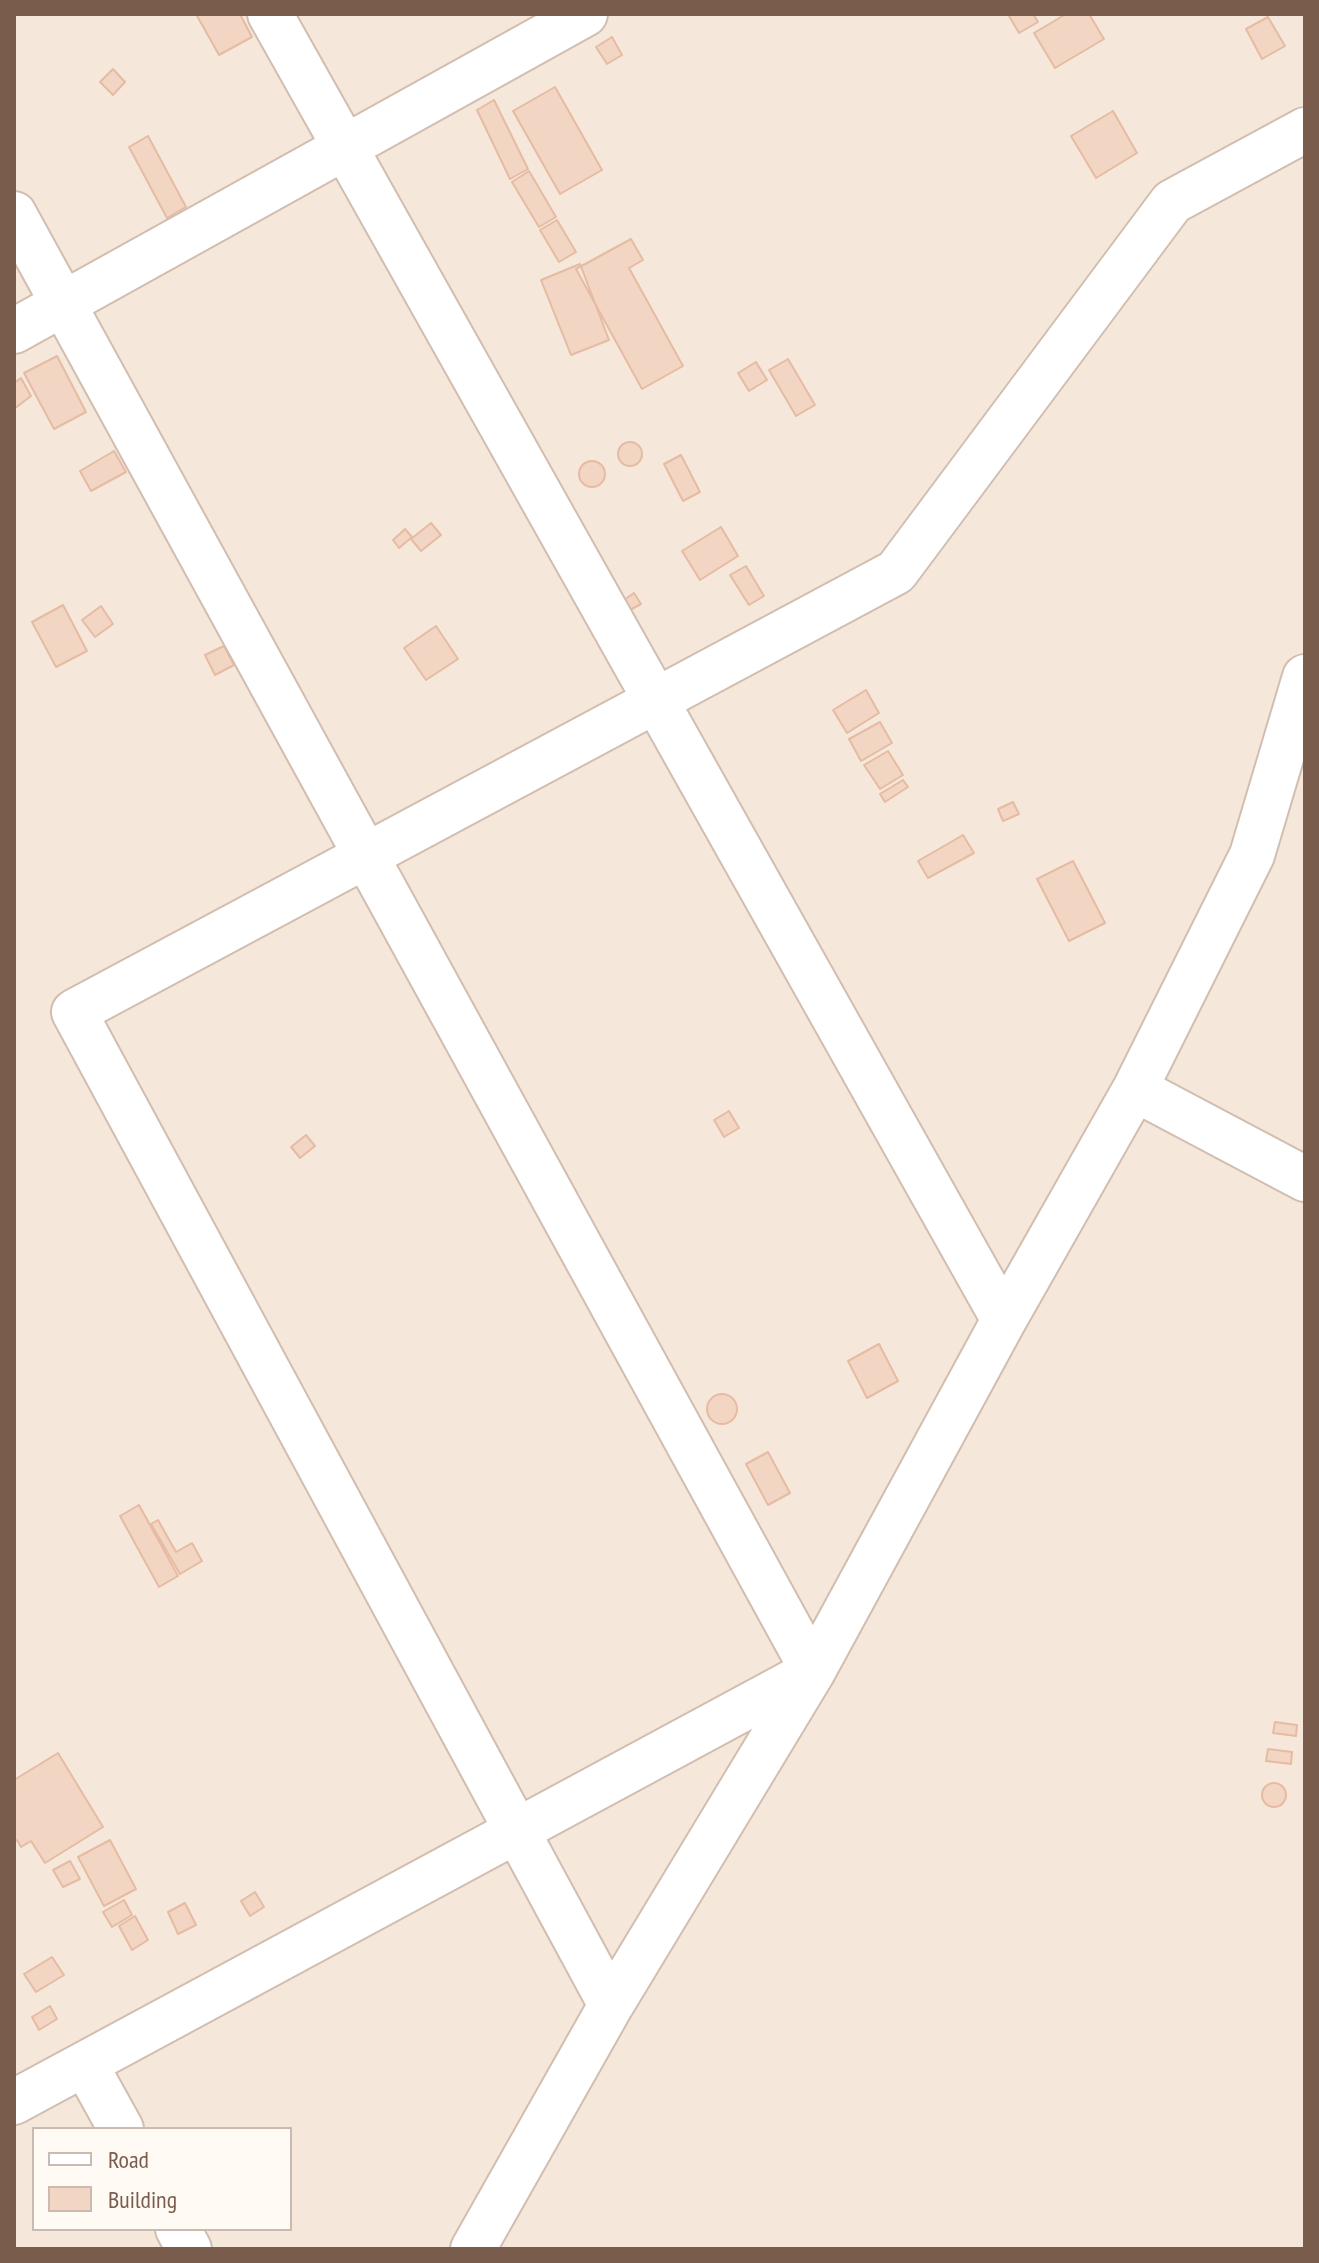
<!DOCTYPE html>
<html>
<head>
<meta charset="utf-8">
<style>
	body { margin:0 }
	#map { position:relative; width:1319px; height:2263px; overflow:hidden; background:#fdf6ec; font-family:"PT Sans Narrow",sans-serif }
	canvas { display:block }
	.frame { position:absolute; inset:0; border:16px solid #7a5c4d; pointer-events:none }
	.legend { position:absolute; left:32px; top:2127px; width:260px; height:104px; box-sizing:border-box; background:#fffaf3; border:2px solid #cabbb1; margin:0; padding:10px 14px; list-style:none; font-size:24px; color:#7a5c4d }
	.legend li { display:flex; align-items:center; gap:16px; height:40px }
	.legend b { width:40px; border:2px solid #cabbb1 }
</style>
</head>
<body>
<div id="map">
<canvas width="1319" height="2263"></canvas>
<div class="frame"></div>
<ul class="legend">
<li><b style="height:10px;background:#fff"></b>Road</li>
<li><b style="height:22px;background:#f3d5c3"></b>Building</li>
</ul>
</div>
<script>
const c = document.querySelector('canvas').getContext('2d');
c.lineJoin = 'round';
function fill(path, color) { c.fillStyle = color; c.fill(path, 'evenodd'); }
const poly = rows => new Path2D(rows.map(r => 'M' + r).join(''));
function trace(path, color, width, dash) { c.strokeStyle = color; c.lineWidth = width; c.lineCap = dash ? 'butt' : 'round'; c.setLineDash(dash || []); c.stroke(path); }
fill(poly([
	[14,14,1305,14,1305,2249,14,2249],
	[34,2129,290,2129,290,2229,34,2229]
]), '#f5e8da');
const building = poly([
	[196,14,240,14,252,37,219,55,196,14],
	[1012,14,1033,14,1038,22,1019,33,1009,16,1012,14],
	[1066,14,1089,14,1104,39,1055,68,1034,33,1066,14],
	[1268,17,1285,46,1262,59,1246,29,1268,17],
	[612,37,622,55,607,64,596,47,612,37],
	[113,69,125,82,113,95,100,82,113,69],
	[555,87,602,170,560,194,513,111,555,87],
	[494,100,528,169,510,179,477,110,494,100],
	[1113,111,1137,153,1096,178,1071,136,1113,111],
	[148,136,186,207,167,218,129,147,148,136],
	[529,171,556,217,539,227,512,182,529,171],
	[557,220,576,252,559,262,540,230,557,220],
	[631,239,643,260,629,268,683,366,642,389,576,269,631,239],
	[580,264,609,340,571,355,541,280,580,264],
	[57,356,86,412,54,429,24,373,57,356],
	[788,359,815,405,796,416,769,370,788,359],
	[756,362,767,380,749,391,738,373,756,362],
	[21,378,31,396,14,409,14,383,21,378],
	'618 454a12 12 0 1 1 24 0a12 12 0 1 1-24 0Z',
	[114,451,126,472,91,491,80,471,114,451],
	[681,455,700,492,683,501,664,464,681,455],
	'579 474a13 13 0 1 1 26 0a13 13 0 1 1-26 0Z',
	[431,523,441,535,421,551,411,539,431,523],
	[721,527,738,556,700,580,682,551,721,527],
	[405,529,412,537,399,548,393,540,405,529],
	[746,566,764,596,749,605,730,575,746,566],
	[634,593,641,604,630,610,624,600,634,593],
	[63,605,87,651,56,667,32,622,63,605],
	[101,606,113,624,95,637,82,620,101,606],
	[436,626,458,659,426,680,404,648,436,626],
	[224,646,234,665,215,675,205,655,224,646],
	[866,690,879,713,847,733,833,710,866,690],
	[880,722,892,743,861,761,849,739,880,722],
	[888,751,903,775,880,789,864,765,888,751],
	[903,780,908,787,885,802,880,794,903,780],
	[1013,802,1019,814,1003,821,998,809,1013,802],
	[963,835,974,853,928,878,918,861,963,835],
	[1073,861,1105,923,1069,941,1037,879,1073,861],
	[729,1111,739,1128,724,1137,714,1120,729,1111],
	[306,1135,315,1146,300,1158,291,1147,306,1135],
	[879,1344,898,1381,867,1398,848,1361,879,1344],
	'707 1409a15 15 0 1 1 30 0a15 15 0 1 1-30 0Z',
	[768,1452,790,1493,768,1505,746,1464,768,1452],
	[139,1505,178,1576,159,1587,120,1516,139,1505],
	[158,1520,176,1552,192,1543,202,1561,180,1574,151,1524,158,1520],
	[1275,1722,1297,1725,1296,1736,1273,1733,1275,1722],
	[1268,1749,1292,1752,1291,1764,1266,1761,1268,1749],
	[58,1753,103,1827,45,1863,31,1841,21,1847,17,1840,14,1842,14,1780,58,1753],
	'1262 1795a12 12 0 1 1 24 0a12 12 0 1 1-24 0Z',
	[110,1840,136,1889,104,1906,78,1857,110,1840],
	[70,1861,80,1879,63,1887,53,1870,70,1861],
	[255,1892,264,1907,250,1916,241,1901,255,1892],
	[124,1900,132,1915,112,1927,103,1912,124,1900],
	[185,1903,196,1925,178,1934,168,1912,185,1903],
	[135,1916,148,1940,132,1950,119,1926,135,1916],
	[52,1957,64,1975,36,1992,24,1974,52,1957],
	[50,2006,57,2019,39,2030,32,2017,50,2006]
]);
fill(building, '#f3d5c3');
trace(building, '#e6bba3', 2);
const minor = poly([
	[270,14,1004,1320],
	[14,214,813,1671,14,2102],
	[14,331,585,14],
	[1135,1089,1305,1179],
	[611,2005,74,1012,896,572,1172,202,1305,130],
	[85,2064,121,2129],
	[178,2229,189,2249],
	[473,2249,611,2005,813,1671,1004,1320,1135,1089,1252,855,1305,677]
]);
trace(minor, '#d1beb0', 48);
trace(minor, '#fff', 44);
</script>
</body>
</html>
